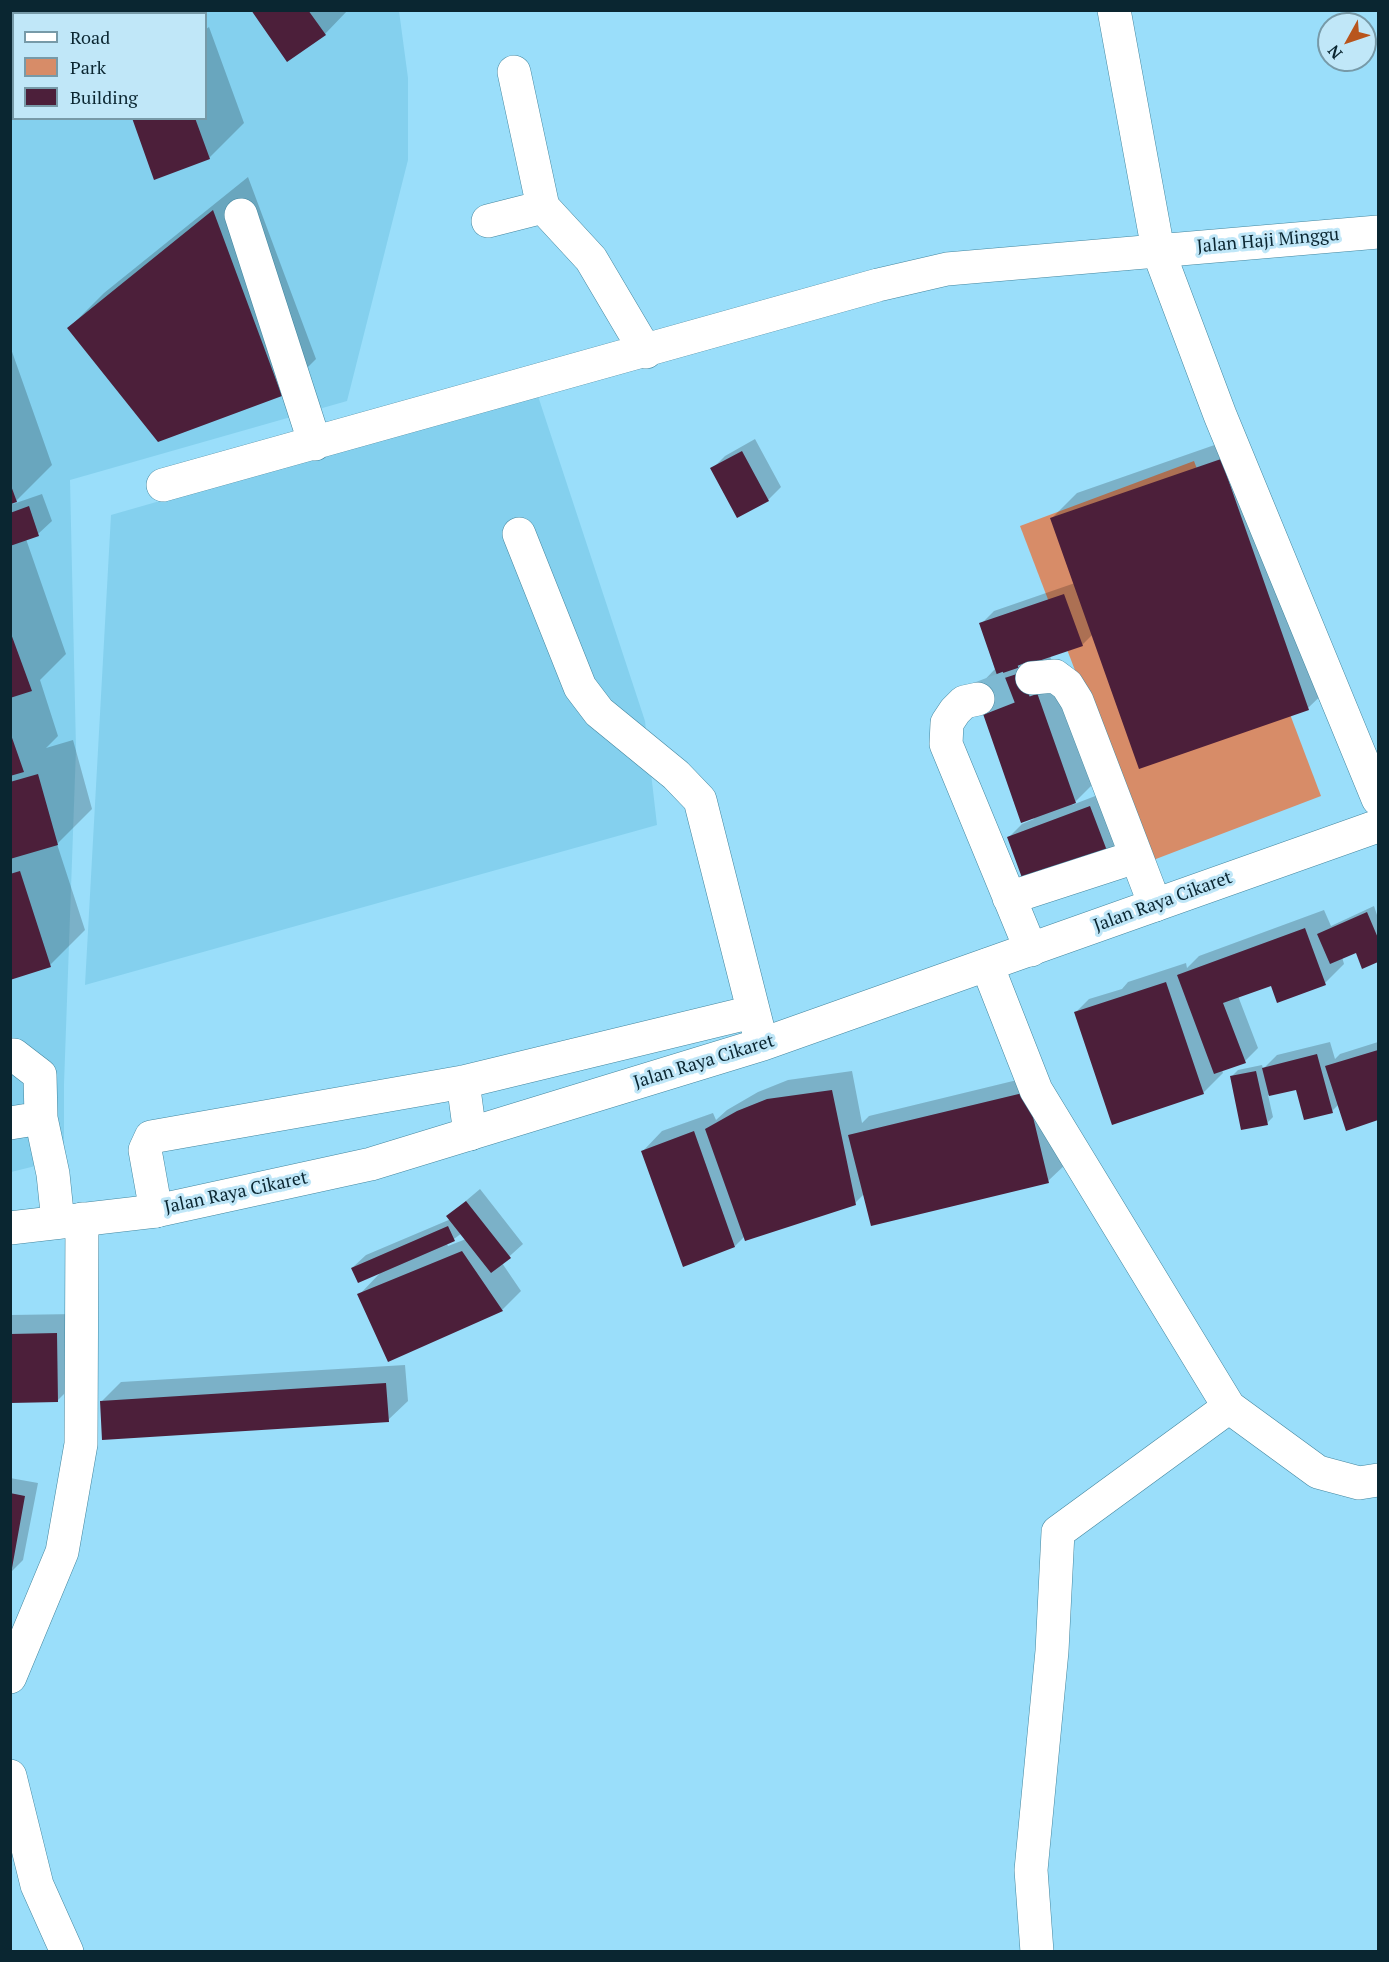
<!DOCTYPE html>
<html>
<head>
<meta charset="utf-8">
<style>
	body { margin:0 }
	#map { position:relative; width:1389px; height:1962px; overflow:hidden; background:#9adefa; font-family:"PT Serif",serif }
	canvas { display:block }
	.frame { position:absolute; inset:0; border:12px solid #0a2631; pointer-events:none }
	.legend { position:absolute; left:12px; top:12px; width:195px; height:108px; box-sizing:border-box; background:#c0e7f8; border:2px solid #779aa8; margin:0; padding:8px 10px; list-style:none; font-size:18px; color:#0a2631 }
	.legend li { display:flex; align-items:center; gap:12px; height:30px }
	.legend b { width:30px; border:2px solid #779aa8 }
	.north { position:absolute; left:1317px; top:12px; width:60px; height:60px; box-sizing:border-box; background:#c0e7f8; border:2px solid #779aa8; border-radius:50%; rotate:230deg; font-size:16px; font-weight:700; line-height:24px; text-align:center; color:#0a2631 }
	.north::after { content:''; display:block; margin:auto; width:21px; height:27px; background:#b8551d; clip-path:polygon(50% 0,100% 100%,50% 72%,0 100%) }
</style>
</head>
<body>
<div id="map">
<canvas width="1389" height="1962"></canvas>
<div class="frame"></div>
<ul class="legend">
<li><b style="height:8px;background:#fff"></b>Road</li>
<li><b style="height:16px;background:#d78c68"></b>Park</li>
<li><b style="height:16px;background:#4c1f3a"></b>Building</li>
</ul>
<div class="north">N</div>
</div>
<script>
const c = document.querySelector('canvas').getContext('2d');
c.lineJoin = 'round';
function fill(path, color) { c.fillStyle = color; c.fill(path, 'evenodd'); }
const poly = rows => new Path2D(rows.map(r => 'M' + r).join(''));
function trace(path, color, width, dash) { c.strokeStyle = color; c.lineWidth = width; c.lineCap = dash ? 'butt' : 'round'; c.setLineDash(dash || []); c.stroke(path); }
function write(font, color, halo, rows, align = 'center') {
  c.font = font + ' "PT Serif",serif'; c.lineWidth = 6; c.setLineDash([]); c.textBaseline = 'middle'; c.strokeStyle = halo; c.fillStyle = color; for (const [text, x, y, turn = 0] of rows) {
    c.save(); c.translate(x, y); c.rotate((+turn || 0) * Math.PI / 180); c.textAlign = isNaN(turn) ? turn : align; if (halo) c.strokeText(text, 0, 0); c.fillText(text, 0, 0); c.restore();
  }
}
fill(poly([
	[10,11,399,11,408,78,408,160,347,401,70,480,76,749,64,1084,64,1159,11,1172],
	[14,14,206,14,206,118,14,118],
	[537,393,645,721,657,825,85,985,111,515]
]), '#84d0ee');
fill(poly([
	[1194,461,1321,796,1148,862,1020,526]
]), '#d78c68');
fill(poly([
	[64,10,186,10,183,14,65,14],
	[253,10,348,10,325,34],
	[209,27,244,123,209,158,133,118,206,118,206,29],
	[248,177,316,359,281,394,159,440,69,328,104,293],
	[10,346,52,465,13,504,42,494,52,521,38,534,26,539,66,654,40,680,58,736,46,748,73,740,92,809,57,844,85,930,50,965,10,978],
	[1246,434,1334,683,1308,708,1093,634,1082,645,1050,656,1094,783,1072,805,1103,793,1121,842,1108,855,1009,837,1022,824,1034,819,976,689,995,669,981,624,994,611,1075,583,1052,518,1077,493],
	[755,439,781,487,768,500,712,469,725,456],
	[1374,906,1378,918,1378,961,1363,967,1356,951,1342,957,1344,964,1325,983,1272,984,1238,996,1258,1048,1245,1061,1222,1070,1223,1073,1203,1093,1076,1012,1089,999,1122,989,1128,982,1186,963,1187,968,1199,956,1324,910,1331,926],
	[1330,1042,1335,1059,1340,1054,1378,1042,1378,1119,1347,1129,1339,1104,1332,1111,1297,1088,1268,1095,1273,1117,1267,1123,1231,1077,1238,1070,1262,1065,1263,1069,1277,1055],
	[852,1071,862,1123,869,1116,1046,1073,1068,1162,1048,1181,864,1194,855,1203,745,1236,735,1246,643,1151,662,1131,713,1113,716,1120,727,1110,758,1092,788,1080],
	[480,1189,523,1244,502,1263,521,1291,502,1310,359,1295,381,1272,352,1268,366,1255,451,1219,448,1216],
	[462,1233,466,1239,448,1246,447,1244],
	[76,1314,77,1381,57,1401,10,1401,10,1315],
	[405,1365,408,1401,388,1420,101,1402,121,1382],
	[10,1478,38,1483,23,1560,10,1573]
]), '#0003');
fill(poly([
	[62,10,173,10,174,14,63,14],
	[251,10,308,10,326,35,287,62],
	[132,118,195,118,210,159,154,180],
	[213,210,282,396,158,442,67,328],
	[742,451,769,501,737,518,710,468],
	[1221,459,1309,710,1139,769,1050,518],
	[10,483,17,502,10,504],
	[29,506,39,536,10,546,10,513],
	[1064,594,1083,646,997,675,979,623],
	[10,631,32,691,10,698],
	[1029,670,1076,803,1021,823,974,688],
	[10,732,24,772,10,776],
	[38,774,58,845,10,859,10,782],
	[1090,806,1109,856,1025,886,1007,837],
	[20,871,51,967,10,980,10,874],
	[1367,912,1378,938,1378,962,1362,969,1356,953,1330,964,1317,934],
	[1305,928,1326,985,1277,1003,1271,986,1223,1003,1246,1063,1214,1074,1177,975],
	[1166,982,1204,1094,1112,1125,1074,1012],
	[1378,1050,1378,1120,1346,1131,1325,1066],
	[1317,1054,1333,1113,1304,1120,1296,1090,1269,1096,1262,1068],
	[1256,1071,1268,1125,1241,1130,1230,1076],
	[832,1090,856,1205,745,1241,705,1129,737,1111,767,1099],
	[1027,1092,1049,1183,871,1226,848,1135],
	[694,1131,735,1247,683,1267,641,1151],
	[466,1201,511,1258,491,1273,446,1216],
	[448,1226,455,1241,358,1283,351,1268],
	[462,1251,503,1311,388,1362,357,1294],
	[57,1333,58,1402,10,1403,10,1334],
	[386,1383,389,1422,102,1440,100,1401],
	[10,1493,25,1496,12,1568,10,1568]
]), '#4c1f3a');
trace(poly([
	[978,699,1032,678]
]), '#7db9d2', 33, [33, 16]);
const minor = poly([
	[1114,10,1158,250,1220,415,1378,799],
	[514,72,543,207,591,259,646,352],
	[241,215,315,444],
	[488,221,543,207],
	[163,485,878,285,947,269,1378,232],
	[519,534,580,687,599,712,676,775,700,800,759,1033],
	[1032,678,1055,676,1067,685,1077,701,1155,905],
	[978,699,964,702,955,711,947,723,946,744,1031,950],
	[1009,898,1135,857],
	[987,965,1036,1090,1229,1407,1318,1472,1359,1483,1378,1480],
	[10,1055,14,1055,40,1075,41,1118,53,1174,58,1222],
	[463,1082,470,1134],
	[10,1123,41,1118],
	[156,1211,145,1150,151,1137,463,1082,752,1012],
	[10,1677,62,1552,81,1444,82,1219],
	[10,1776,37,1885,67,1952],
	[1037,1952,1031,1870,1052,1651,1058,1532,1229,1407]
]);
const major = poly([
	[10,1228,156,1211,371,1164,763,1044,1378,826]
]);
trace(minor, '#43869f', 34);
trace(major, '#43869f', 34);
trace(minor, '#fff', 33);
trace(major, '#fff', 33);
write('18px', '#0a2631', '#c0e7f8', [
	["Jalan Haji Minggu",1268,241,-5],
	["Jalan Raya Cikaret",1163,902,-20],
	["Jalan Raya Cikaret",704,1062,-17],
	["Jalan Raya Cikaret",236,1193,-12]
]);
</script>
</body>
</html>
